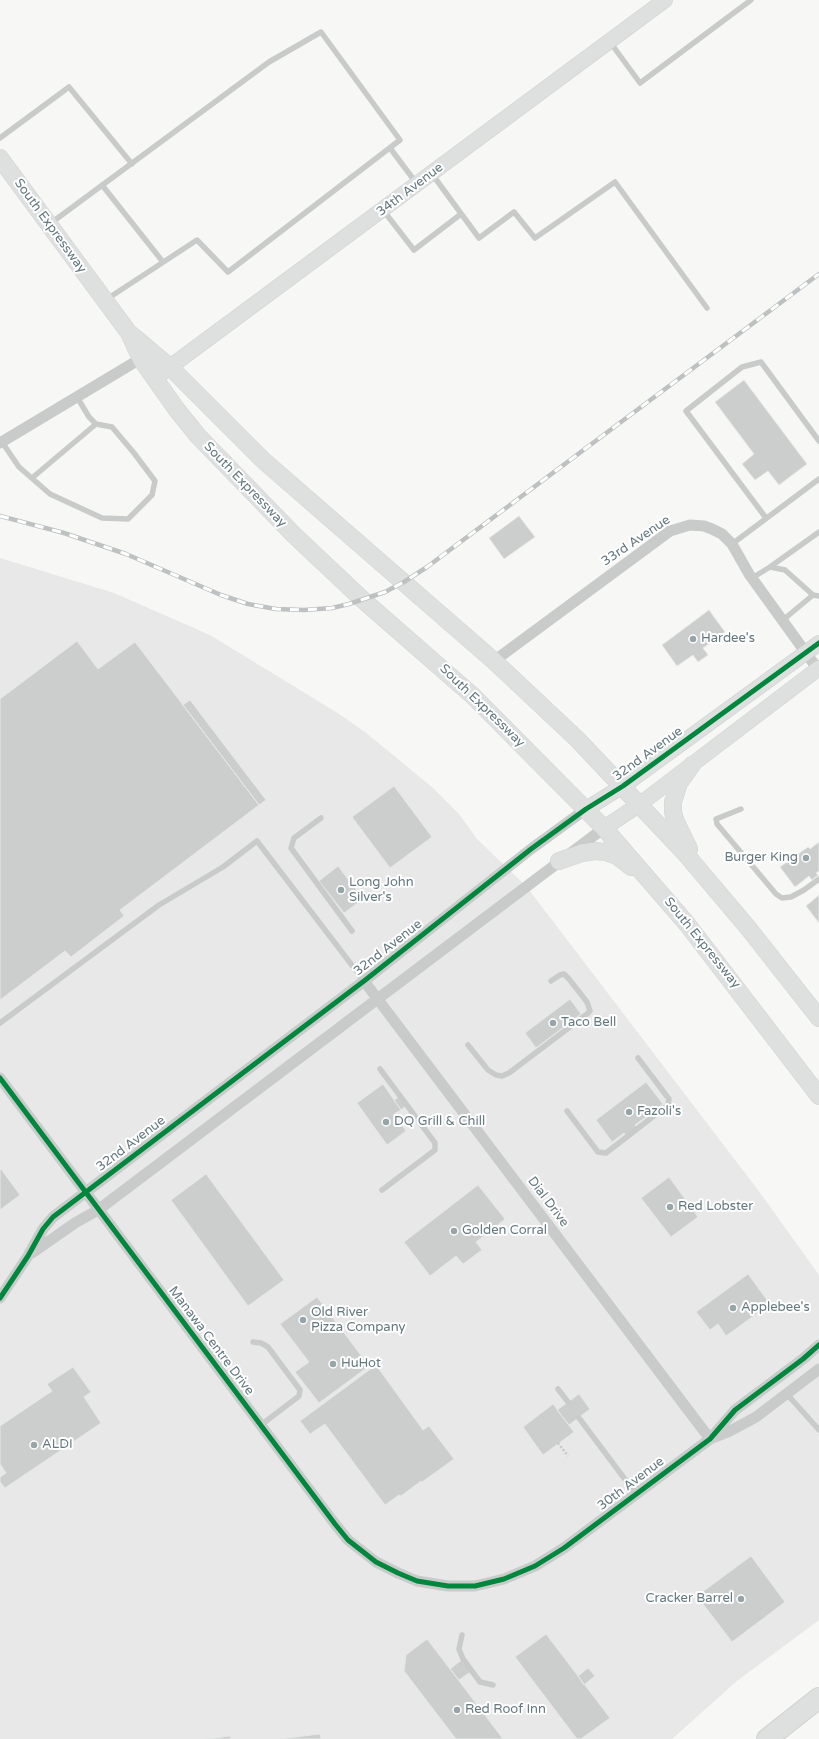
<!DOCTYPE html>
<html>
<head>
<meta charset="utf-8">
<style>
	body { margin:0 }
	canvas { display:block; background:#f7f7f6 }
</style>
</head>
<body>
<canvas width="819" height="1739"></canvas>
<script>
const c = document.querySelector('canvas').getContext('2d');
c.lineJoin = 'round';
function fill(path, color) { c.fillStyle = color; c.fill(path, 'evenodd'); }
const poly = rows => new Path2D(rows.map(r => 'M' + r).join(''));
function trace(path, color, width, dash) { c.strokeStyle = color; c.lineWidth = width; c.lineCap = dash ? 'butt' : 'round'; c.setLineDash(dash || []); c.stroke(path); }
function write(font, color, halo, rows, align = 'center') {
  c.font = font + ' "Varela Round",sans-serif'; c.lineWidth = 4; c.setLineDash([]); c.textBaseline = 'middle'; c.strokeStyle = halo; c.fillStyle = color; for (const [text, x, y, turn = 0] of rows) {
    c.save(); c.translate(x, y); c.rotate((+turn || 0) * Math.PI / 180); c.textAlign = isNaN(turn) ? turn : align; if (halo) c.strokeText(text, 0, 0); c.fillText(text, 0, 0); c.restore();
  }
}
fill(poly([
	[0,558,114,593,210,635,336,712,365,732,433,788,459,814,477,839,526,886,758,1190,819,1275,819,1620,737,1681,672,1739,0,1739]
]), '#e7e8e7');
const building = poly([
	[744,380,807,464,779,485,768,471,755,480,742,464,754,454,715,402,744,380],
	[519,516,535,537,504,559,489,538,519,516],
	[709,610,725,632,703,648,708,655,698,662,693,655,677,666,662,645,709,610],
	[77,641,98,669,135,642,259,805,120,910,124,916,71,957,65,951,0,1000,0,699,77,641],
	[190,700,266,800,259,805,183,705,190,700],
	[394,786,432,837,390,868,352,817,394,786],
	[819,842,819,871,816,873,818,875,812,880,809,876,795,887,780,867,808,847,810,849,819,842],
	[338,866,363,899,344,913,319,881,338,866],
	[819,895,819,923,806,906,819,895],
	[570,999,581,1014,536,1048,525,1033,570,999],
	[646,1082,663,1104,635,1125,638,1128,626,1136,624,1133,612,1142,596,1120,646,1082],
	[383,1084,401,1110,394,1114,406,1131,387,1145,357,1103,383,1084],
	[400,1096,407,1105,401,1110,394,1100,400,1096],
	[1,1169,20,1195,0,1210,0,1170,1,1169],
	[206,1174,284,1280,248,1306,171,1200,206,1174],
	[669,1177,698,1217,671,1237,641,1198,669,1177],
	[478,1185,505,1219,476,1242,482,1250,463,1264,456,1256,430,1276,404,1242,478,1185],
	[748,1274,770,1304,726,1336,718,1324,710,1330,696,1312,748,1274],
	[317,1297,369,1366,319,1403,295,1372,309,1362,280,1324,317,1297],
	[376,1365,423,1430,429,1426,454,1459,422,1482,421,1481,401,1496,399,1495,385,1505,325,1424,310,1434,300,1421,376,1365],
	[73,1367,91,1392,84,1397,101,1423,5,1488,0,1482,0,1477,6,1473,0,1464,0,1426,52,1391,47,1384,73,1367],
	[579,1394,590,1409,569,1425,557,1410,579,1394],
	[553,1404,574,1432,543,1455,523,1427,553,1404],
	[751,1556,785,1602,732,1642,697,1596,751,1556],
	[546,1634,610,1718,581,1739,577,1739,515,1657,546,1634],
	[427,1639,450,1669,503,1739,456,1739,404,1671,406,1655,427,1639],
	[463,1659,472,1671,459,1680,450,1669,463,1659],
	[588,1668,595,1676,584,1685,578,1676,588,1668],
	[320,1734,321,1739,280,1739,311,1735,320,1734],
	[230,1736,231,1739,207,1739,230,1736]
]);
fill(building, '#cccece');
trace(building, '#e6e6e6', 1);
const secondary = poly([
	[155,378,665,0],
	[586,809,623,786,819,643],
	[604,828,640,804,819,668]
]);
const primary = poly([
	[0,158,129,333,141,359,177,410,198,436,294,535,363,600,473,696,604,828,687,924,819,1096],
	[132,335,171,368,264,461,494,661,577,739,684,852,749,929,819,1018],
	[689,849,676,822,673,812,673,802,679,783,692,765],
	[559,861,582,853,595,851,606,852,617,856,631,867]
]);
const highway = poly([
	[767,1739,819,1698]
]);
trace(secondary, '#d1d3d3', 16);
trace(primary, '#d3d4d4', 18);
trace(highway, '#d2d3d3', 22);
trace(poly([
	[558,1443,568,1456]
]), '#c6c7c8', 2.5, [2, 2]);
trace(poly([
	[610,42,640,83,751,0],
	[0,138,69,87,132,164],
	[390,148,417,184],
	[432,174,479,238,514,212,535,238,615,182,707,308],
	[102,185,163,262],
	[383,210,414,250,461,214],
	[51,223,269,62,321,32,400,140,228,272,197,240,107,299],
	[2,442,19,467,50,494,102,518,128,519,152,495,155,481,134,453,112,427,96,424,89,417,77,397],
	[32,478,96,424],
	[766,518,686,411,742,367,761,362,819,441],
	[732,544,819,479],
	[770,567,819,532],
	[752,578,770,567,785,570,813,595],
	[783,620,813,595,819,596],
	[741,809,716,819,717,824,776,894,782,898,791,897,804,890,819,879],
	[321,818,294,838,291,848,352,931],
	[0,1023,159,905,223,867,257,841,364,981],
	[468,1045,488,1070,496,1075,502,1076,509,1073,587,1014,590,1011,587,1002,569,979,564,974,560,975,551,981],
	[380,1069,435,1143,435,1150,382,1190],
	[567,1111,598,1152,606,1153,668,1105,669,1099,638,1058],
	[253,1342,261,1343,268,1347,300,1390,299,1396,261,1425],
	[558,1389,568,1402],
	[786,1393,819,1430],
	[579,1418,636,1494],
	[462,1635,459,1649,463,1659,480,1682,493,1685]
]), '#c9cbcb', 5.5);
trace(poly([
	[0,443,145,356],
	[494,661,670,531,690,525,704,526,712,529,722,534,732,544,749,574,819,671],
	[364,981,710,1439],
	[0,1078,335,1524,348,1540,376,1562,398,1573,417,1581,448,1586,475,1586,504,1579,535,1566,564,1548,710,1439,735,1410,803,1359,819,1345],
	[32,1253,75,1223,98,1210,604,828],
	[0,1298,28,1256,43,1229,53,1217,364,981,531,849,586,809],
	[712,1438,730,1431,756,1417,819,1369]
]), '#c9cbcb', 11);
trace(secondary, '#dedfdf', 15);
trace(primary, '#dedfdf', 17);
trace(highway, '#dedfdf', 20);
const rail = poly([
	[0,516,64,533,126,554,221,595,248,604,276,609,304,610,332,608,349,604,385,592,404,582,427,567,819,274]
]);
trace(rail, '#bec1c1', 4.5);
trace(rail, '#fff', 3, [9]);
trace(poly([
	[0,1078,335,1524,348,1540,376,1562,398,1573,417,1581,448,1586,475,1586,504,1579,535,1566,564,1548,710,1439,735,1410,803,1359,819,1345],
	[0,1298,28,1256,43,1229,53,1217,364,981,531,849,586,809,623,786,819,643]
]), '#00873e', 5);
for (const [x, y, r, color] of [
	[693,639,4,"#97a4a8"],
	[806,858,4,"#97a4a8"],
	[341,890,4,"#97a4a8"],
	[553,1023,4,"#97a4a8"],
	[629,1112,4,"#97a4a8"],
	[386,1122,4,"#97a4a8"],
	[670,1207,4,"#97a4a8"],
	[454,1231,4,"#97a4a8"],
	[733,1308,4,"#97a4a8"],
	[303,1320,4,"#97a4a8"],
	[333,1364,4,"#97a4a8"],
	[34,1445,4,"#97a4a8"],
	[741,1599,4,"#97a4a8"],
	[457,1710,4,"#97a4a8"]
]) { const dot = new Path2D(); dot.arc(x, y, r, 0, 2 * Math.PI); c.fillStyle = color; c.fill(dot); trace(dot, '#fff', 1.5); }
write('13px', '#64787e', '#fff', [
	["34th Avenue",410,190,-37],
	["South Expressway",50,226,54],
	["South Expressway",245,485,46],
	["33rd Avenue",636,541,-34],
	["South Expressway",482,706,44],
	["32nd Avenue",648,754,-36],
	["South Expressway",702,943,51],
	["32nd Avenue",388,948,-38],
	["32nd Avenue",131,1144,-37],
	["Dial Drive",548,1202,53],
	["Manawa Centre Drive",211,1341,53],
	["30th Avenue",631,1484,-37]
]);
write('13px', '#64787e', '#fff', [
	["Hardee's",701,639],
	["Burger King",798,858,"right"],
	["Long John",349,883],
	["Silver's",349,898],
	["Taco Bell",561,1023],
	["Fazoli's",637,1112],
	["DQ Grill & Chill",394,1122],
	["Red Lobster",678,1207],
	["Golden Corral",462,1231],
	["Applebee's",741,1308],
	["Old River",311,1313],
	["Pizza Company",311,1328],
	["HuHot",341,1364],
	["ALDI",42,1445],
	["Cracker Barrel",733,1599,"right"],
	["Red Roof Inn",465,1710]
], 'left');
</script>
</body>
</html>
